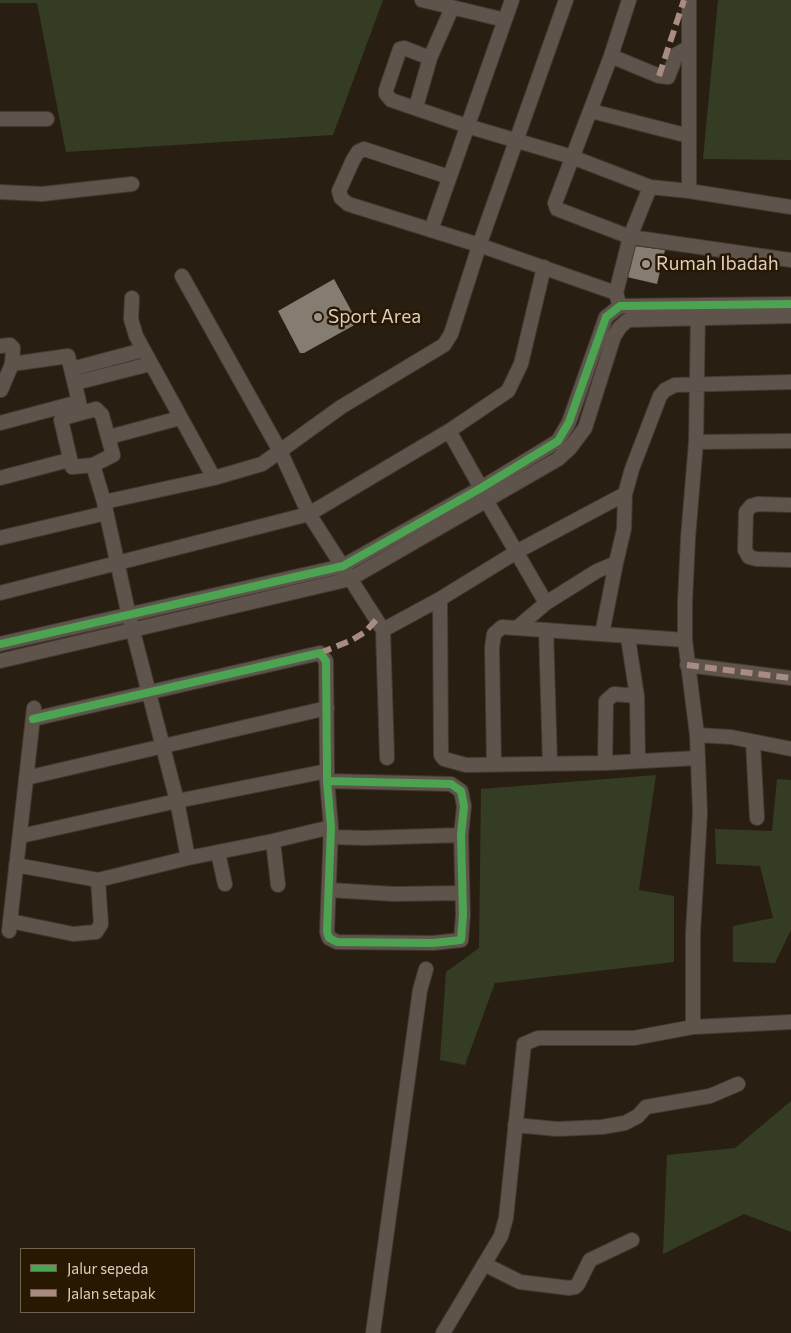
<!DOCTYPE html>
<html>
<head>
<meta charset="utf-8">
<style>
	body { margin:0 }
	#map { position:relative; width:791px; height:1333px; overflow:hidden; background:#281f12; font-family:Commissioner,sans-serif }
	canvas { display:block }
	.legend { position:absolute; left:20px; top:1248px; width:175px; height:65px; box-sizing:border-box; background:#281701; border:1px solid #70614e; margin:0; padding:6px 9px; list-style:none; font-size:15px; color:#dbcfc1 }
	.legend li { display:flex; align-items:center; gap:10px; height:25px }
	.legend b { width:25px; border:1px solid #70614e }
</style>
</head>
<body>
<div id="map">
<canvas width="791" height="1333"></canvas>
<ul class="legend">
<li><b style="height:6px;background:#4ca352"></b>Jalur sepeda</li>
<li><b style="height:6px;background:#a88b81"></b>Jalan setapak</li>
</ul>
</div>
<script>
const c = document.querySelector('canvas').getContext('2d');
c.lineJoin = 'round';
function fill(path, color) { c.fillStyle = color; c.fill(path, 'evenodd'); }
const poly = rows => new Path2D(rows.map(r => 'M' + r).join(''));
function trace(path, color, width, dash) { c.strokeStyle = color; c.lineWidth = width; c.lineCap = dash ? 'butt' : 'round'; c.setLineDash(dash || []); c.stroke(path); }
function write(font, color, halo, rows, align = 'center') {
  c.font = font + ' Commissioner,sans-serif'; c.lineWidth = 5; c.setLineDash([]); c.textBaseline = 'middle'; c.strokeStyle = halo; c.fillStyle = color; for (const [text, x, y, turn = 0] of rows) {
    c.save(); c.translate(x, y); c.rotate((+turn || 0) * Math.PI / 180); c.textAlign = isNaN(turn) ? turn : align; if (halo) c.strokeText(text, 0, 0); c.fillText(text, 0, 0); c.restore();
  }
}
fill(poly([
	[0,0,383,0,333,135,66,152,37,3,0,3],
	[718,0,791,0,791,160,703,159],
	[656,775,639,890,674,896,674,962,495,983,465,1065,440,1060,446,972,479,948,481,789],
	[777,779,791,780,791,930,775,963,733,962,733,926,773,918,760,866,716,864,715,829,772,831],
	[791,1101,791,1232,744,1214,663,1254,667,1155,735,1148]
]), '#353c24');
fill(poly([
	[635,246,665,250,657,284,627,277],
	[334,279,358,323,304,353,300,353,278,311]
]), '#867d72');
const minor = poly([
	[422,0,505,20],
	[629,0,611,56,555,203,557,209,630,237,791,260],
	[611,56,659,76,668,77,677,54,688,48],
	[430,58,404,48,400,49,386,90,386,94,391,100,467,126,572,157,650,187,689,191,791,207],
	[416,107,430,58,452,8],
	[591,111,689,136],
	[0,119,47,119],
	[449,177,364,149,358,152,353,160,339,191,341,198,348,204,479,245,616,293],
	[689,191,689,0],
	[0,192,42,194,132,184],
	[431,230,512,0],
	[182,276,281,453,309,514,383,630,387,758],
	[132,298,131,319,136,336,214,478],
	[618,300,616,293,630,237,650,187],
	[0,346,10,345,13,348,12,364,1,390],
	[12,364,68,356,79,402],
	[72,369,143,350],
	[75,383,150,364],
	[96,409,102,415,113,455,93,465,72,467,61,420,63,418,96,409],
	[0,423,79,402,80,410],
	[449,431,481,488],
	[109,437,180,418],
	[696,442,791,441],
	[93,465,104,502,129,616,177,801,188,858,273,841,331,827],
	[0,478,69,460],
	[486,500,546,603],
	[104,502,214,478,262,464,341,407,444,345,451,334,480,243,566,0],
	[791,505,758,504,751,506,746,512,745,550,749,557,757,559,791,560],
	[0,538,106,513],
	[0,593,309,514,449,431,508,391,521,364,544,267],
	[440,599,441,755,444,759,466,765,605,763,698,758],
	[518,627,546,603,597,571,616,563,624,529,625,494],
	[383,630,440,599,518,551,625,494,632,469,660,396,665,390,675,385,791,382],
	[546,630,550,763],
	[602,634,616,563],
	[628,638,637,696,638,761],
	[0,644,343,566,481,488,558,441,569,422,606,317,620,306,791,304],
	[0,661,350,579,558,459,570,448,585,428,614,336,620,327,628,320,791,316],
	[687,665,791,678],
	[33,719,320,653,326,661,327,771,327,781,331,827,327,932,329,938,337,942,433,943,461,940,463,915,461,835,464,806,461,791,451,784,327,781],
	[697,735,731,737,791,749],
	[753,742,757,818],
	[605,763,606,701,614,694,637,696],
	[494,764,492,648,494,634,502,627,685,640],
	[26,778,327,708],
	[21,836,177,801,327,771],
	[330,837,366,838,461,835],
	[273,841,278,885],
	[218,853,225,884],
	[16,865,98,880,188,858],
	[329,890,394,894,462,893],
	[10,921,73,934,96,932,101,924,98,880],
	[9,931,34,708],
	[693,1027,693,933,700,813,697,735,685,640,685,602,688,538,696,442,698,310],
	[515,1125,557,1129,602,1127,625,1123,638,1116,646,1107,710,1096,738,1084],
	[484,1264,520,1282,569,1288,575,1287,578,1284,590,1260,632,1240],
	[373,1333,420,990,426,969],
	[443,1333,501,1236,506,1218,524,1044,538,1038,634,1038,693,1027,791,1022]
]);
trace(minor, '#433a30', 16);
trace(minor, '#5e544b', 14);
trace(poly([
	[659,76,684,0],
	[320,653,352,640,365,632,377,619],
	[687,665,791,678]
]), '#a88b81', 6, [12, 6]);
trace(poly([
	[0,644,343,566,481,488,558,441,569,422,606,317,620,306,791,304],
	[33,719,320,653,326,661,327,771,327,781,331,827,327,932,329,938,337,942,433,943,461,940,463,915,461,835,464,806,461,791,451,784,327,781]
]), '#4ca352', 8);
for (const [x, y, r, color] of [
	[646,264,5,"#9c9184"],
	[318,317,5,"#9c9184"]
]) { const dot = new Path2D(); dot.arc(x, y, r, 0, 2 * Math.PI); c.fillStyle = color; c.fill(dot); trace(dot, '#281701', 2); }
write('19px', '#dbcfc1', '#281701', [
	["Rumah Ibadah",656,264],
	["Sport Area",328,317]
], 'left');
</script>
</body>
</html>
